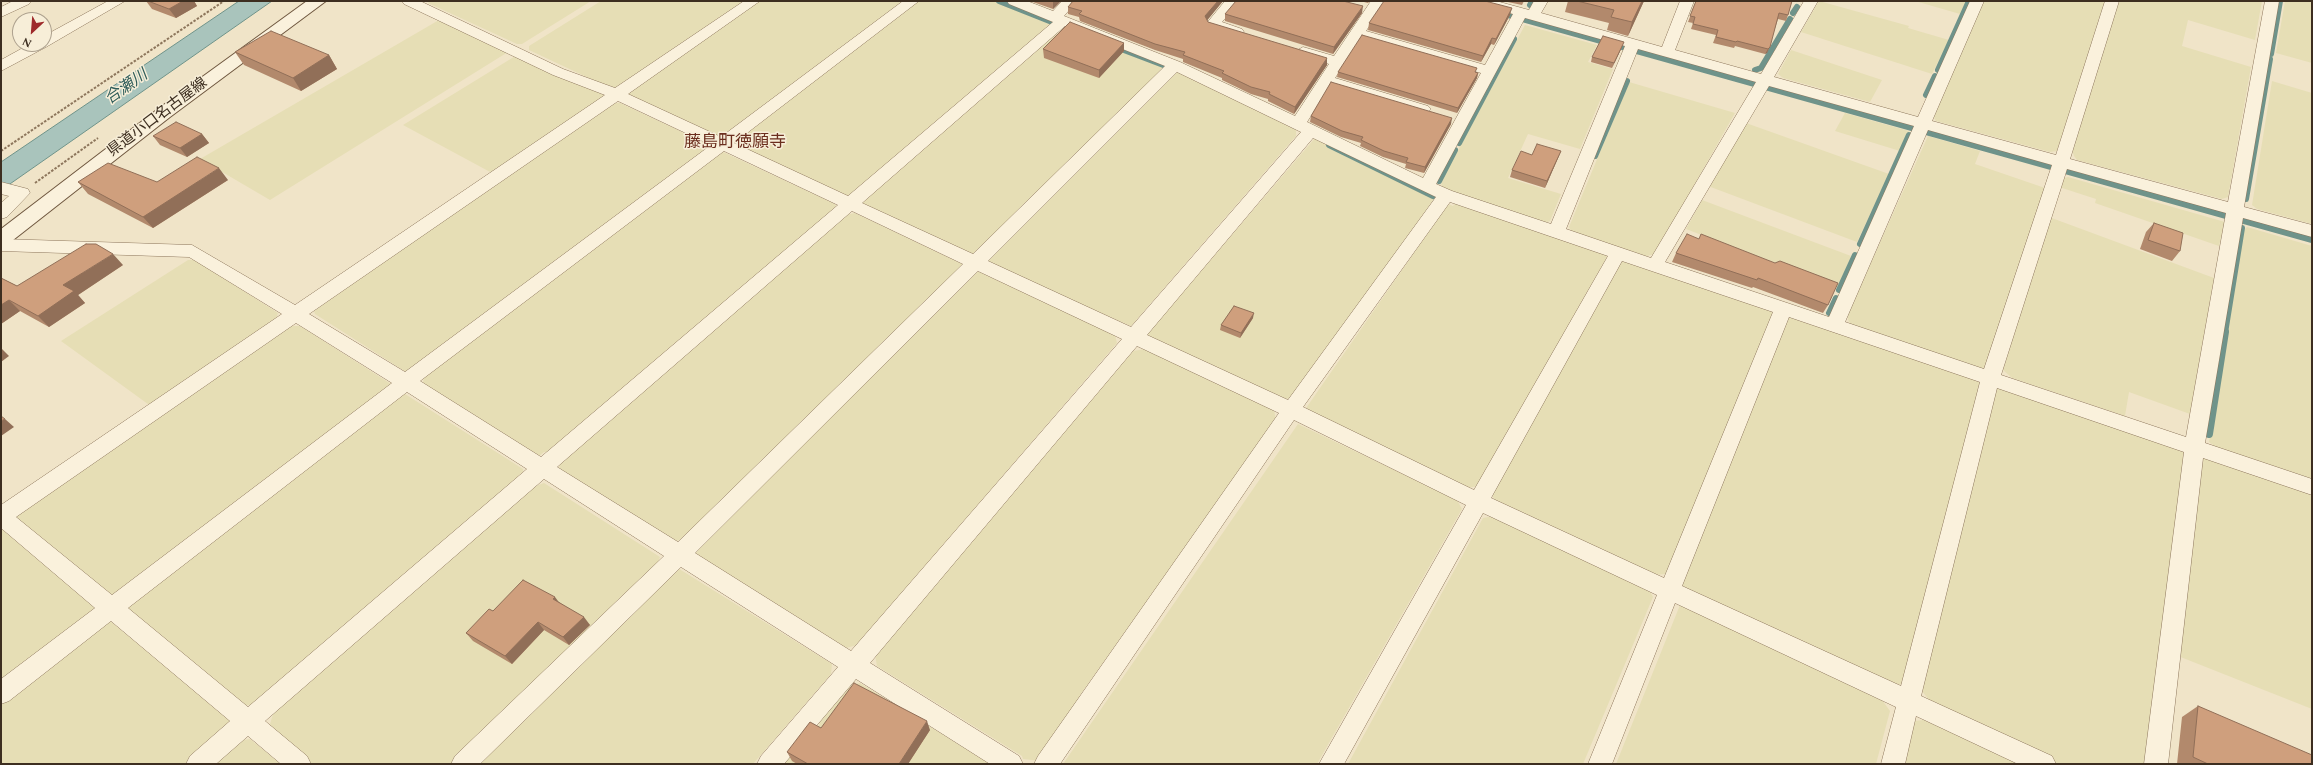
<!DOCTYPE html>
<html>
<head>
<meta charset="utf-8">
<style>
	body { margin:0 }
	#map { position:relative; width:2313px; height:765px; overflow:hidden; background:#f0e4c8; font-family:Spectral,serif }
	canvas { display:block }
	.frame { position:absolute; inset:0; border:2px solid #3d2e20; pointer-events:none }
	.north { position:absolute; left:12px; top:12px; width:40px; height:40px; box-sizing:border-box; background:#f7eed8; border:1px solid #ada18e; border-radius:50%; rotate:206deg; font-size:11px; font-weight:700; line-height:16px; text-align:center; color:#3d2e20 }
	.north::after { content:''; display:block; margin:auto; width:14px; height:18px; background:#9e2a2b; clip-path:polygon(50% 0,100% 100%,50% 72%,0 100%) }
</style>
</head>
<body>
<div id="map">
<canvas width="2313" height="765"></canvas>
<div class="frame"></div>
<div class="north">N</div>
</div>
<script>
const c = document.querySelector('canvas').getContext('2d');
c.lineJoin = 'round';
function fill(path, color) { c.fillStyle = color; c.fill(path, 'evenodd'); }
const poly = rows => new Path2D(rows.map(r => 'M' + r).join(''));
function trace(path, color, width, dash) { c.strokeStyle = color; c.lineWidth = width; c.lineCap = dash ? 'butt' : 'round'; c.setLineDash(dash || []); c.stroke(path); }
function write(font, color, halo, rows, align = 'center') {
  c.font = font + ' Spectral,"Noto Sans JP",serif'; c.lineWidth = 3; c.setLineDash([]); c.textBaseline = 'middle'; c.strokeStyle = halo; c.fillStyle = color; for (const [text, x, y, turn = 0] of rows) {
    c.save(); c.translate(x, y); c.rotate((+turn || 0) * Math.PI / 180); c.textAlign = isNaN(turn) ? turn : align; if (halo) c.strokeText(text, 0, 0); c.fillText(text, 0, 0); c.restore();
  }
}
fill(poly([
	[430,1,591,1,522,44,517,44,428,3],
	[601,1,746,1,618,88,610,88,529,50,529,46],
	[760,1,906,1,725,138,717,138,628,96,630,90],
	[916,1,1003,1,1054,20,1052,24,853,195,842,197,732,145],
	[1819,1,1909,26,1908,28,1949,40,1932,74,1801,32],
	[1915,1,1966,1,1960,14],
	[1984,1,2106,1,2057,151,2050,152,1936,121,1933,116],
	[2118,1,2262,1,2255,40,2188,20,2182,46,2251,67,2228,197,2222,199,2077,160,2074,156,2072,150],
	[2285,1,2312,1,2312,63,2276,53],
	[439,20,508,52,270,200,200,159],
	[1525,25,1597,45,1588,62,1613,69,1580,149,1528,134,1508,178,1561,194,1550,221,1544,223,1442,188,1441,182],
	[1067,26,1167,65,974,255,862,203,1031,54],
	[1791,50,1882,80,1870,102,1783,78,1778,74],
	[517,55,604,94,603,97,492,173,403,125],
	[1177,70,1296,129,1296,136,1131,326,986,264,985,259],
	[2272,81,2312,93,2312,224,2257,209,2252,205],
	[1629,82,1735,113,1655,254,1643,257,1572,233,1569,227],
	[611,103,620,103,708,144,709,149,406,372,315,314,314,311],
	[1845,113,1909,131,1900,151,1835,131],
	[1746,123,1889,174,1857,242,1708,186],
	[1928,136,1980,151,1975,164,2045,188,1990,365,1984,368,1978,368,1852,327,1849,322,1847,316],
	[1315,138,1434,194,1431,198,1434,199,1294,397,1281,400,1149,339,1148,333],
	[721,151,835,204,836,207,550,452,544,452,539,456,423,383,424,376],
	[2068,177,2225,222,2219,246,2095,203,2096,199,2059,187,2061,179],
	[1702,200,1851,256,1838,287,1686,229],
	[1456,202,1605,253,1607,257,1478,486,1467,488,1304,411,1448,204,1453,206],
	[855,213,962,264,962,269,687,539,675,541,559,469,560,462,845,215],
	[2049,217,2214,278,2190,414,2129,392,2125,416,2012,378,2003,370],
	[2247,227,2312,246,2312,479,2217,448,2209,442,2244,230],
	[188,260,195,260,278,313,276,319,152,407,61,341],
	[1624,260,1773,310,1775,316,1666,574,1654,575,1495,501,1491,492,1618,263],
	[977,271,1115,335,1117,343,857,645,846,648,694,553],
	[1789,315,1978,379,1981,386,1902,684,1892,686,1685,589,1682,583],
	[288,326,300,326,391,384,122,593,108,596,16,520,17,514],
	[1145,349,1274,410,1276,420,1080,695,1085,699,1041,761,1023,759,1022,756,877,666,875,655,1133,351],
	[1999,387,2178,446,2184,453,2149,764,2058,764,1933,705,1922,691,1995,389],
	[403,394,405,394,523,469,523,472,518,476,519,479,256,704,243,706,125,609],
	[1298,424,1457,500,1462,509,1317,764,1063,764],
	[2200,453,2312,491,2312,709,2178,656],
	[544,483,660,557,656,567,454,764,312,764,269,728,274,710,530,488],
	[1493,516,1649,589,1653,597,1583,764,1348,764,1483,518],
	[1,528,96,608,1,684],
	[676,567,832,664,831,674,753,764,471,764],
	[1680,605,1882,700,1890,711,1876,764,1616,764],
	[109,620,231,721,228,728,186,764,1,764,1,698],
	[860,683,990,764,782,764,789,756,792,757,820,724,817,722,848,686],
	[1933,719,2028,764,1902,764,1914,721],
	[250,739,281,764,211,764,239,741]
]), '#e6deb5');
const water = poly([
	[239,1,272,1,7,186,1,185,1,162,239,1]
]);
fill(water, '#a9c4bc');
trace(water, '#6f938a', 1);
trace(poly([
	[999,1,1052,22],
	[1530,5,1532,1],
	[1501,13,2312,240],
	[1793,13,1797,7],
	[1116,47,1166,66],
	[2271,54,2280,1],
	[1755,70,1761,68,1790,19],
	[1938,70,1969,1],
	[1926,95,1935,76],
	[1459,143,1514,39],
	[1329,145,1433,196],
	[1595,156,1627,81],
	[1439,181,1455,150],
	[2246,199,2270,59],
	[1860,244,1909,135],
	[1839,290,1855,255],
	[1829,313,1836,298],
	[2225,333,2242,228]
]), '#6f938a', 6);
trace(poly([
	[2209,434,2225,332]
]), '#6f938a', 8);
const street = poly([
	[13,1,31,1,29,4,1,17,1,7,13,1],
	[108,1,125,1,46,47,1,71,1,60,30,44,44,44,44,36,108,1],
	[402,1,420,1,563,69,615,88,744,1,760,1,628,94,721,137,903,1,919,1,734,143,848,196,1053,22,1009,4,1007,1,1027,1,1053,11,1062,1,1077,1,1064,16,1180,62,1295,116,1329,64,1298,54,1296,51,1303,47,1334,56,1371,1,1385,1,1366,31,1485,65,1513,14,1475,4,1473,1,1496,1,1529,10,1534,1,1548,1,1541,13,1662,47,1680,1,1694,1,1675,50,1761,74,1804,1,1818,1,1774,77,1918,117,1970,1,1984,1,1932,121,2056,155,2105,1,2119,1,2070,159,2228,202,2265,1,2279,1,2244,207,2312,225,2312,237,2243,218,2205,443,2312,479,2312,495,2203,458,2168,764,2144,764,2184,452,1997,388,1921,696,2052,756,2056,764,2018,764,1916,716,1905,764,1881,764,1896,707,1675,603,1612,764,1588,764,1657,595,1483,513,1344,764,1319,764,1466,505,1294,420,1060,764,1034,764,1038,756,1279,413,1137,346,870,663,1019,756,1023,764,990,764,856,679,784,764,757,764,761,756,838,667,681,567,480,764,451,764,455,756,664,556,544,479,265,721,307,756,311,764,281,764,248,736,216,764,186,764,190,756,230,721,111,621,9,701,1,704,1,679,95,608,1,528,1,505,282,314,189,257,1,251,1,239,192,245,295,305,605,95,553,75,404,4,402,1],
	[1525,18,1625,46,1551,224,1452,191,1436,184,1525,18],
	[1065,26,1165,66,973,254,862,203,1065,26],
	[1361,38,1481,73,1423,178,1307,122,1330,86,1423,114,1428,112,1431,109,1428,106,1335,78,1361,38],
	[1638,49,1756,82,1651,258,1566,229,1638,49],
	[1177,72,1301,132,1131,327,988,261,1177,72],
	[1769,86,1914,126,1829,317,1665,262,1769,86],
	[618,101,711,145,405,372,309,314,618,101],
	[1928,130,2052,165,1984,369,1845,322,1928,130],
	[1313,138,1436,197,1288,400,1147,335,1313,138],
	[724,151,838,205,541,457,420,381,724,151],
	[2067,169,2226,213,2186,437,2001,375,2067,169],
	[1450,202,1608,256,1474,490,1303,407,1450,202],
	[852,211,963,264,678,542,557,467,852,211],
	[1622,261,1773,312,1664,578,1491,498,1622,261],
	[978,271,1122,339,851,651,695,553,978,271],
	[1789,317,1980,382,1901,686,1682,586,1789,317],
	[296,323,392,383,112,595,16,517,296,323],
	[407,392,527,469,248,707,128,608,407,392],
	[1225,1,1240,1,1222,22,1242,29,1244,32,1242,35,1232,35,1208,27,1206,24,1225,1],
	[1,182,28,189,30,193,7,217,1,219,1,203,9,196,1,194,1,182]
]);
const secondary = poly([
	[307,1,326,1,170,117,8,244,1,246,1,229,158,109,307,1]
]);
trace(street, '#8d765c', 1);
trace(secondary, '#6f573f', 2);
trace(poly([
	[1,151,224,1],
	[35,183,98,138]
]), '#8d765c', 2, [2.5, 1.5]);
fill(street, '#faf1dc');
fill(secondary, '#faf1dc');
fill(poly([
	[146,1,194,1,197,6,176,18,152,9],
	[1030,1,1061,1,1053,9],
	[1073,1,1223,1,1207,20,1208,22,1327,65,1294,114,1268,101,1268,99,1251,94,1222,80,1222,78,1183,62,1183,59,1155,50,1080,21,1079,17,1068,14,1068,7],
	[1360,1,1370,1,1368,3],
	[1503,1,1524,1,1522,5],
	[1568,1,1644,1,1628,36,1607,30,1609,23,1565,12],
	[1696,1,1792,1,1788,15,1786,21,1778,19,1767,53,1765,54,1735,46,1734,48,1713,43,1716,35,1691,29,1693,23,1688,22],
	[1362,13,1333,54,1225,21,1225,14],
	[1510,15,1494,45,1491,44,1481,62,1368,30,1369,23],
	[1124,43,1124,51,1099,78,1044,58,1043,49],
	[1622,47,1612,68,1591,62,1592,57],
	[235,52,329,55,337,69,301,91,244,65],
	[1338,72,1476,72,1478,73,1477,78,1457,113,1337,77],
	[1311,116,1451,124,1424,173,1405,168,1406,164,1383,157,1360,146,1361,143,1341,137,1310,122],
	[202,134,209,143,187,157,160,145,153,136],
	[1561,151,1558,158,1545,188,1510,177,1512,170,1532,155],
	[228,180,153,228,88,194,78,182,157,182],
	[2154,223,2180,251,2172,261,2140,249,2146,232],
	[1699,239,1828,305,1823,313,1753,287,1752,288,1672,262,1676,253],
	[123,265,78,295,85,303,49,327,20,311,1,324,1,278,17,286],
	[1253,318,1240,338,1220,330,1221,325],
	[559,602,590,625,569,645,544,630,512,664,473,641,466,633,493,611],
	[2198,706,2312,764,2177,764,2182,717],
	[821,728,930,730,908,764,797,764,792,761,787,752]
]), '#b2896c');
fill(poly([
	[183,1,194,1,197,6,176,18,169,9],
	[1054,1,1061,1,1053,9,1053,2],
	[1218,1,1223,1,1205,23,1205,16],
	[1642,1,1644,1,1628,36,1632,22],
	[1363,6,1362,13,1333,54,1334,47],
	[1512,8,1510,15,1494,45,1496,39],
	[1492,38,1491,44,1481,62,1483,56],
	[1624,42,1622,47,1612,68,1614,63],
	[1124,43,1124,51,1099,78,1099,70],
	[1770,47,1767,53,1765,54,1768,49],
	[329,55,337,69,301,91,293,78],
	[1327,58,1327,65,1294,114,1295,107],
	[1478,73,1477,78,1457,113,1458,108],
	[1452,118,1451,124,1424,173,1425,167],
	[202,134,209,143,187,157,180,148],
	[1561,151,1558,158,1545,188,1547,181],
	[219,168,228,180,153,228,143,217],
	[113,254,123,265,78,295,85,303,49,327,38,316,63,285],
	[9,300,20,311,1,324,1,305],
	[1254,313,1253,318,1240,338,1241,333],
	[1,348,9,356,1,362],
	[5,419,14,427,1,436,1,421],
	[555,597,561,605,553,599],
	[584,617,590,625,569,645,563,637],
	[538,622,544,630,512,664,505,656],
	[927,721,930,730,908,764,899,764]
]), '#916f58');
const building = poly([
	[148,1,183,1,169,9,148,1],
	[1073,1,1218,1,1205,16,1208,22,1327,58,1295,107,1269,94,1270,92,1251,87,1222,73,1224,71,1183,55,1185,52,1155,44,1079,14,1082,11,1068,7,1073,1],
	[1236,1,1343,1,1363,6,1334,47,1225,14,1236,1],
	[1384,1,1485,1,1512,8,1496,39,1492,38,1483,56,1369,23,1384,1],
	[1577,1,1642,1,1632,22,1611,17,1614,10,1577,1],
	[1696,1,1792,1,1788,15,1779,13,1770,47,1768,49,1737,41,1736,42,1716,37,1718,30,1693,24,1695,17,1690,16,1696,1],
	[1070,22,1124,43,1099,70,1043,49,1070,22],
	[271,31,329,55,293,78,235,52,271,31],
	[1362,35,1477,68,1475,72,1478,73,1458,108,1338,72,1362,35],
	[1603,36,1624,42,1614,63,1592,57,1603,36],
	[1331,82,1452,118,1425,167,1406,162,1408,158,1384,151,1361,140,1363,137,1342,131,1311,116,1331,82],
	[176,122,202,134,180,148,153,136,176,122],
	[1537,144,1561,151,1547,181,1512,170,1521,151,1532,155,1537,144],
	[197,157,219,168,143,217,78,182,108,163,157,182,197,157],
	[2154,223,2183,233,2180,251,2148,240,2154,223],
	[1687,234,1699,239,1701,234,1775,263,1780,261,1838,283,1828,305,1758,278,1757,280,1676,253,1687,234],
	[86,244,96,244,113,254,63,285,74,291,38,316,9,300,1,305,1,278,17,286,86,244],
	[1234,306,1254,313,1241,333,1221,325,1234,306],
	[1,416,5,419,1,421,1,416],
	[523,580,555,597,553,599,584,617,563,637,538,622,505,656,466,633,489,609,493,611,523,580],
	[854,683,927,721,899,764,808,764,787,752,810,722,821,728,854,683],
	[2198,706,2312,755,2312,764,2208,764,2193,757,2198,706]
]);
fill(building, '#cf9f7d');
trace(building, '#916f58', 1);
write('15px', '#3d2e20', '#f7eed8', [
	["県道小口名古屋線",158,118,-37]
]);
write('italic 16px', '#2f5d5a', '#f7eed8', [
	["合瀬川",127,88,-35]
]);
write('17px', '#6b2e1e', '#f7eed8', [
	["藤島町徳願寺",735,144]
]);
</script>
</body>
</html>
